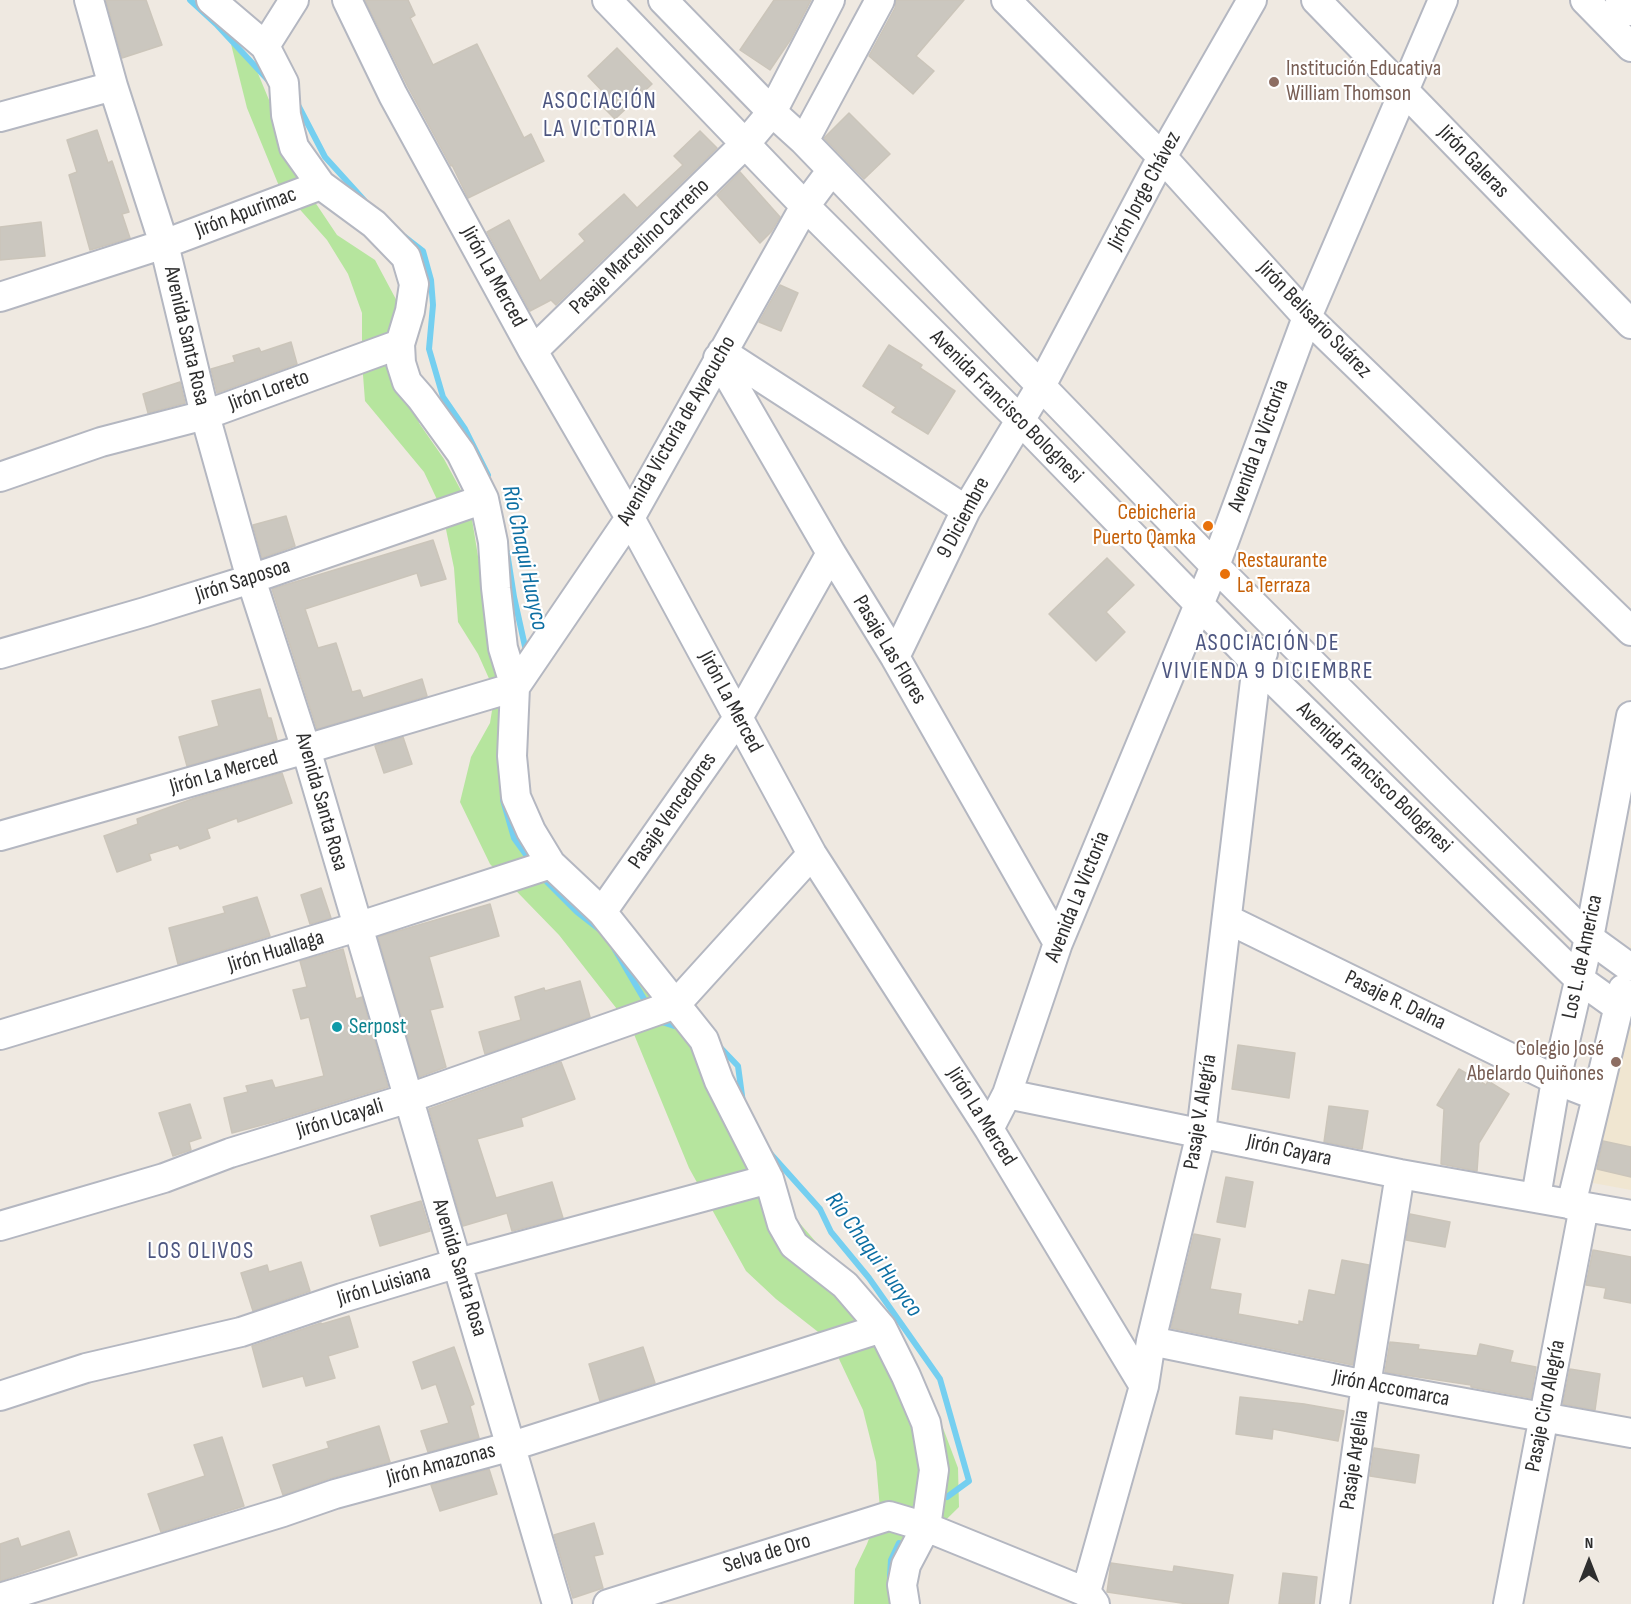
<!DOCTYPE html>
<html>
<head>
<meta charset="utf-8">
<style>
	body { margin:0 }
	#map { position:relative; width:1631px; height:1604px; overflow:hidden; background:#efe9e1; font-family:"Sofia Sans Condensed",sans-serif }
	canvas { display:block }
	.north { position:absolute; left:1559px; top:1532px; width:60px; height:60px; -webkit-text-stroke:4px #fff; paint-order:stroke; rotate:0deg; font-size:16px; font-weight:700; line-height:24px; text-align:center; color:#2e2e2e }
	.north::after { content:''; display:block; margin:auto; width:21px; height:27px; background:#2e2e2e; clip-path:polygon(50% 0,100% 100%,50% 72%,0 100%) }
</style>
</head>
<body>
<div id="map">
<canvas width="1631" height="1604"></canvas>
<div class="north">N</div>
</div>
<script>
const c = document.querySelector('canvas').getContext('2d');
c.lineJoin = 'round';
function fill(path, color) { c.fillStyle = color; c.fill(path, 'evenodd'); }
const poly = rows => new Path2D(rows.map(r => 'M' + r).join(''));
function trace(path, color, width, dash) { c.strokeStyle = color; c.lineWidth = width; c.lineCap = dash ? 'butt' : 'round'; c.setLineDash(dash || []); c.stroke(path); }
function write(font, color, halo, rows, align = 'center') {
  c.font = font + ' "Sofia Sans Condensed",sans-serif'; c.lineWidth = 4.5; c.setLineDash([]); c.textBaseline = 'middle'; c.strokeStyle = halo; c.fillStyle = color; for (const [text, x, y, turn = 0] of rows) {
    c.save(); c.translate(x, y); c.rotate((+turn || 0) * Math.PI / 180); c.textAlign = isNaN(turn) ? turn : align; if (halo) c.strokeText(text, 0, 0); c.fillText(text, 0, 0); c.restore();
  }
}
fill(poly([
	[1631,944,1631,1190,1571,1179]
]), '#f0e6d1');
fill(poly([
	[231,44,252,59,274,112,282,153,337,235,375,260,399,305,419,423,444,459,470,507,483,587,537,821,555,847,584,878,710,1068,750,1166,875,1310,906,1352,937,1412,958,1468,959,1507,902,1563,909,1604,854,1604,855,1569,867,1544,880,1509,876,1462,863,1410,831,1342,776,1299,746,1271,689,1168,631,1027,559,935,490,864,460,802,471,757,490,723,495,692,478,654,458,622,454,568,442,510,424,472,365,401,362,362,362,313,348,274,327,240,279,186,247,108]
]), '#b6e59e');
trace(poly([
	[190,0,216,24,268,80],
	[298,105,325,157,364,200],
	[405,237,423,251,431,280,433,305,429,349,443,397,465,429,488,475],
	[507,552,514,597,526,651],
	[503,800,514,838,532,863],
	[547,882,577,912,600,930],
	[614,948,644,999],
	[659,1021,674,1026],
	[717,1044,738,1066,743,1103],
	[769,1152,820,1209,831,1232,869,1278,940,1379,969,1481,947,1497],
	[890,1576,891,1560,899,1543]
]), '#75cff0', 6);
const building = poly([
	[106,0,146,0,162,45,122,58,106,0],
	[365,0,408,0,415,15,410,18,433,65,477,44,524,138,531,134,544,161,468,198,452,165,451,166,408,87,365,0],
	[774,0,811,0,791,39,770,70,740,50,774,0],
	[896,0,964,0,916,56,934,71,913,94,869,56,895,8,896,0],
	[617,48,652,84,615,119,597,101,605,94,588,76,617,48],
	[849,113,890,154,864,179,824,138,849,113],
	[97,130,108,163,112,161,129,212,122,214,130,238,90,250,69,175,77,172,67,140,97,130],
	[700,131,717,148,556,305,551,300,530,311,487,232,509,220,540,281,585,241,579,234,624,194,637,208,683,165,674,156,700,131],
	[740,172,780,217,771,232,760,243,717,195,740,172],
	[41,222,45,256,0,260,0,227,41,222],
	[780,285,798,293,781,331,759,322,780,285],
	[291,342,297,364,217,393,211,369,235,362,233,356,259,348,261,352,291,342],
	[889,345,922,365,920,368,955,391,928,434,892,412,896,407,863,386,889,345],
	[180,382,185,403,148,413,143,394,180,382],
	[286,516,295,546,262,558,253,525,286,516],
	[433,540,446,579,421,586,417,573,305,609,318,648,336,643,352,692,360,690,363,698,422,679,427,696,317,729,272,589,433,540],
	[1107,558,1134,585,1106,612,1125,632,1096,661,1049,614,1107,558],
	[260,689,268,718,271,718,277,740,187,766,179,737,219,726,212,701,260,689],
	[403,737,412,764,384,773,375,746,403,737],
	[282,773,292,803,238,822,237,818,207,829,210,838,180,849,178,845,149,854,151,860,117,872,104,836,138,824,137,819,195,798,282,773],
	[321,888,331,918,310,924,301,895,321,888],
	[257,897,270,936,178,964,169,928,225,913,223,907,257,897],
	[490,904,499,936,429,957,443,1007,430,1010,446,1067,419,1077,378,937,490,904],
	[343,949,356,999,362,997,388,1087,277,1121,232,1133,224,1098,248,1092,246,1086,272,1080,275,1088,324,1076,309,1017,301,1019,293,990,307,987,300,961,343,949],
	[580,981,590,1017,485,1054,479,1032,521,1020,515,997,544,988,545,991,580,981],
	[1238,1045,1295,1053,1289,1098,1232,1089,1238,1045],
	[561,1062,575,1099,521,1118,523,1126,477,1139,496,1198,552,1182,563,1218,512,1231,507,1213,463,1226,429,1109,561,1062],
	[1459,1069,1486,1085,1488,1081,1509,1094,1479,1143,1477,1171,1441,1164,1444,1109,1437,1105,1459,1069],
	[190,1104,201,1138,189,1142,191,1150,173,1156,159,1113,190,1104],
	[1329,1106,1368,1111,1362,1149,1324,1142,1329,1106],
	[1603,1141,1631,1147,1631,1177,1597,1169,1603,1141],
	[1226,1177,1253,1182,1245,1227,1217,1222,1226,1177],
	[421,1201,430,1231,380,1246,371,1216,421,1201],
	[1410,1214,1450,1222,1445,1247,1406,1240,1410,1214],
	[1194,1234,1220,1239,1210,1289,1241,1294,1238,1314,1299,1325,1299,1321,1303,1322,1309,1290,1335,1295,1342,1260,1369,1265,1353,1365,1171,1328,1194,1234],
	[1593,1250,1631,1257,1631,1303,1604,1298,1606,1288,1586,1285,1593,1250],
	[301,1262,310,1291,253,1311,241,1273,267,1265,269,1272,301,1262],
	[349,1316,358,1347,328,1356,335,1378,306,1386,303,1376,263,1387,252,1346,321,1323,322,1324,349,1316],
	[1390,1342,1419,1345,1418,1349,1477,1356,1480,1344,1513,1351,1510,1362,1536,1367,1531,1398,1471,1387,1471,1385,1385,1372,1390,1342],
	[454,1347,474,1404,470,1406,479,1438,428,1452,421,1431,449,1423,436,1384,422,1389,413,1362,454,1347],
	[643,1347,655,1383,600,1401,589,1364,643,1347],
	[1570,1369,1600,1374,1595,1410,1563,1404,1570,1369],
	[1240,1397,1304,1404,1344,1411,1338,1441,1273,1429,1272,1439,1236,1434,1240,1397],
	[379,1426,390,1462,331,1478,283,1495,273,1465,329,1448,327,1442,379,1426],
	[222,1437,244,1506,161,1532,148,1494,205,1476,194,1445,222,1437],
	[1374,1448,1419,1455,1415,1483,1370,1476,1374,1448],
	[489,1469,497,1494,440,1511,431,1485,489,1469],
	[594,1523,603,1554,594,1556,603,1588,573,1598,554,1535,594,1523],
	[69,1531,77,1555,0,1581,0,1544,18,1538,21,1547,69,1531],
	[1111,1563,1173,1572,1174,1566,1233,1575,1228,1604,1188,1604,1107,1592,1111,1563],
	[1283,1573,1317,1577,1314,1604,1279,1604,1283,1573]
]);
fill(building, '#cbc7bf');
trace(building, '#cbc5ba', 1.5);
const minor = poly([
	[89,0,113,86,164,244,205,415,251,579,306,749,557,1604],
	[211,0,265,46,284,83,286,115,294,147,321,185,374,224,406,257,414,284,410,311,400,344,401,363,407,382,421,398,461,453,484,499,493,542,496,588,503,648,515,687,512,756,516,797,531,831,551,864,602,912,704,1040,719,1081,769,1179,782,1224,794,1245,845,1285,882,1328,906,1376,926,1423,934,1470,926,1527,906,1565,902,1585,905,1604],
	[347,0,393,95,533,351,630,518,812,854,989,1129,1144,1386],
	[607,0,805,206,1019,419,1257,664,1579,979,1618,1007],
	[663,0,772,112,804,141,1215,566,1442,793,1589,938,1629,967],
	[1006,0,1162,157,1307,317,1631,631],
	[1316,0,1631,324],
	[1585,0,1631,47],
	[1620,0,1631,11],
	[265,46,294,0],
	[0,117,113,86],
	[804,141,880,0],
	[0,297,164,244,321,185],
	[533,351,746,143,772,112,830,0],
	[722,352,966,510],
	[718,358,831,553,895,657,1058,943],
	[0,477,101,442,205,415,400,344],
	[0,654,145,612,251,579,484,499],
	[895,657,966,510,1042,384,1162,157,1252,0],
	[0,836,306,749,515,687,630,518,805,206,831,171],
	[602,912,738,718,831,553],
	[1227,919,1556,1080,1597,1096],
	[0,1035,357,927,551,864],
	[1007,1094,1400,1174,1631,1215],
	[989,1129,1007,1094,1058,943,1215,566,1307,317,1443,0],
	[1536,1197,1556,1080,1589,938,1631,716],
	[1571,1205,1623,989],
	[0,1226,164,1178,230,1153,409,1098,676,1004,812,854],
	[1151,1341,1366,1385,1631,1433],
	[0,1396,86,1368,241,1332,342,1298,458,1263,769,1179],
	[1086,1592,1144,1386,1151,1341,1201,1133,1257,664,1263,653],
	[0,1598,283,1512,335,1494,512,1446,882,1328],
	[608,1604,889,1516,926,1527,1086,1592,1095,1604],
	[1335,1604,1366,1385,1400,1174],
	[1508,1604,1584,1207]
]);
trace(minor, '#b4b7c1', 32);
trace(minor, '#fff', 28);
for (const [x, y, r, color] of [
	[1274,82,6,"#8d6e63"],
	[1208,526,6,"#e8710a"],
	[1225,574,6,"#e8710a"],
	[337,1027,6,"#0f9aa8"],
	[1616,1062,6,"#8d6e63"]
]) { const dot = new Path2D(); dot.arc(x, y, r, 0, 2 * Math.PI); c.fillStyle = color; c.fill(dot); trace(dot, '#fff', 2); }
write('22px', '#785e54', '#fff', [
	["Institución Educativa",1286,69],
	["William Thomson",1286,94],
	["Colegio José",1604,1049,"right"],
	["Abelardo Quiñones",1604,1074,"right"]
], 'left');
write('22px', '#2e2e2e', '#fff', [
	["Jirón Galeras",1473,162,46],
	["Jirón Jorge Chávez",1145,191,-62],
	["Jirón Apurimac",246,213,-21],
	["Pasaje Marcelino Carreño",640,247,-44],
	["Jirón La Merced",493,277,61],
	["Jirón Belisario Suárez",1314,320,46],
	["Avenida Santa Rosa",186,336,77],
	["Jirón Loreto",269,391,-20],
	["Avenida Francisco Bolognesi",1006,407,45],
	["Avenida Victoria de Ayacucho",677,431,-60],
	["Avenida La Victoria",1259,446,-70],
	["9 Diciembre",964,518,-62],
	["Jirón Saposoa",243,581,-18],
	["Pasaje Las Flores",889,650,59],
	["Jirón La Merced",730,702,62],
	["Jirón La Merced",224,773,-16],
	["Avenida Francisco Bolognesi",1374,778,44],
	["Avenida Santa Rosa",321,802,74],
	["Pasaje Vencedores",673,811,-55],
	["Avenida La Victoria",1078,897,-68],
	["Jirón Huallaga",276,952,-17],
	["Los L. de America",1583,957,-78],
	["Pasaje R. Dalna",1395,1001,26],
	["Pasaje V. Alegría",1201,1112,-81],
	["Jirón La Merced",981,1117,58],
	["Jirón Ucayali",340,1119,-17],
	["Jirón Cayara",1289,1151,12],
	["Avenida Santa Rosa",459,1268,73],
	["Jirón Luisiana",384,1286,-17],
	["Jirón Accomarca",1391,1389,11],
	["Pasaje Ciro Alegría",1546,1406,-79],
	["Pasaje Argelia",1355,1460,-82],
	["Jirón Amazonas",441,1465,-15],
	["Selva de Oro",767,1554,-17]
]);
write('22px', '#c56008', '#fff', [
	["Cebicheria",1196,513],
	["Puerto Qamka",1196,538],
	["Restaurante",1237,561,"left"],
	["La Terraza",1237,586,"left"]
], 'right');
write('22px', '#0d838f', '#fff', [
	["Serpost",349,1027]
], 'left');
c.letterSpacing = '1.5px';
write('24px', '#4d5680', '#fff', [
	["ASOCIACIÓN",600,102],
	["LA VICTORIA",600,130],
	["ASOCIACIÓN DE",1268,644],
	["VIVIENDA 9 DICIEMBRE",1268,672],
	["LOS OLIVOS",201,1252]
]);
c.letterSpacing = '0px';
write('italic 24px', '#0d6fa3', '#fff', [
	["Río Chaqui Huayco",524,558,78],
	["Río Chaqui Huayco",873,1255,54]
]);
</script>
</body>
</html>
